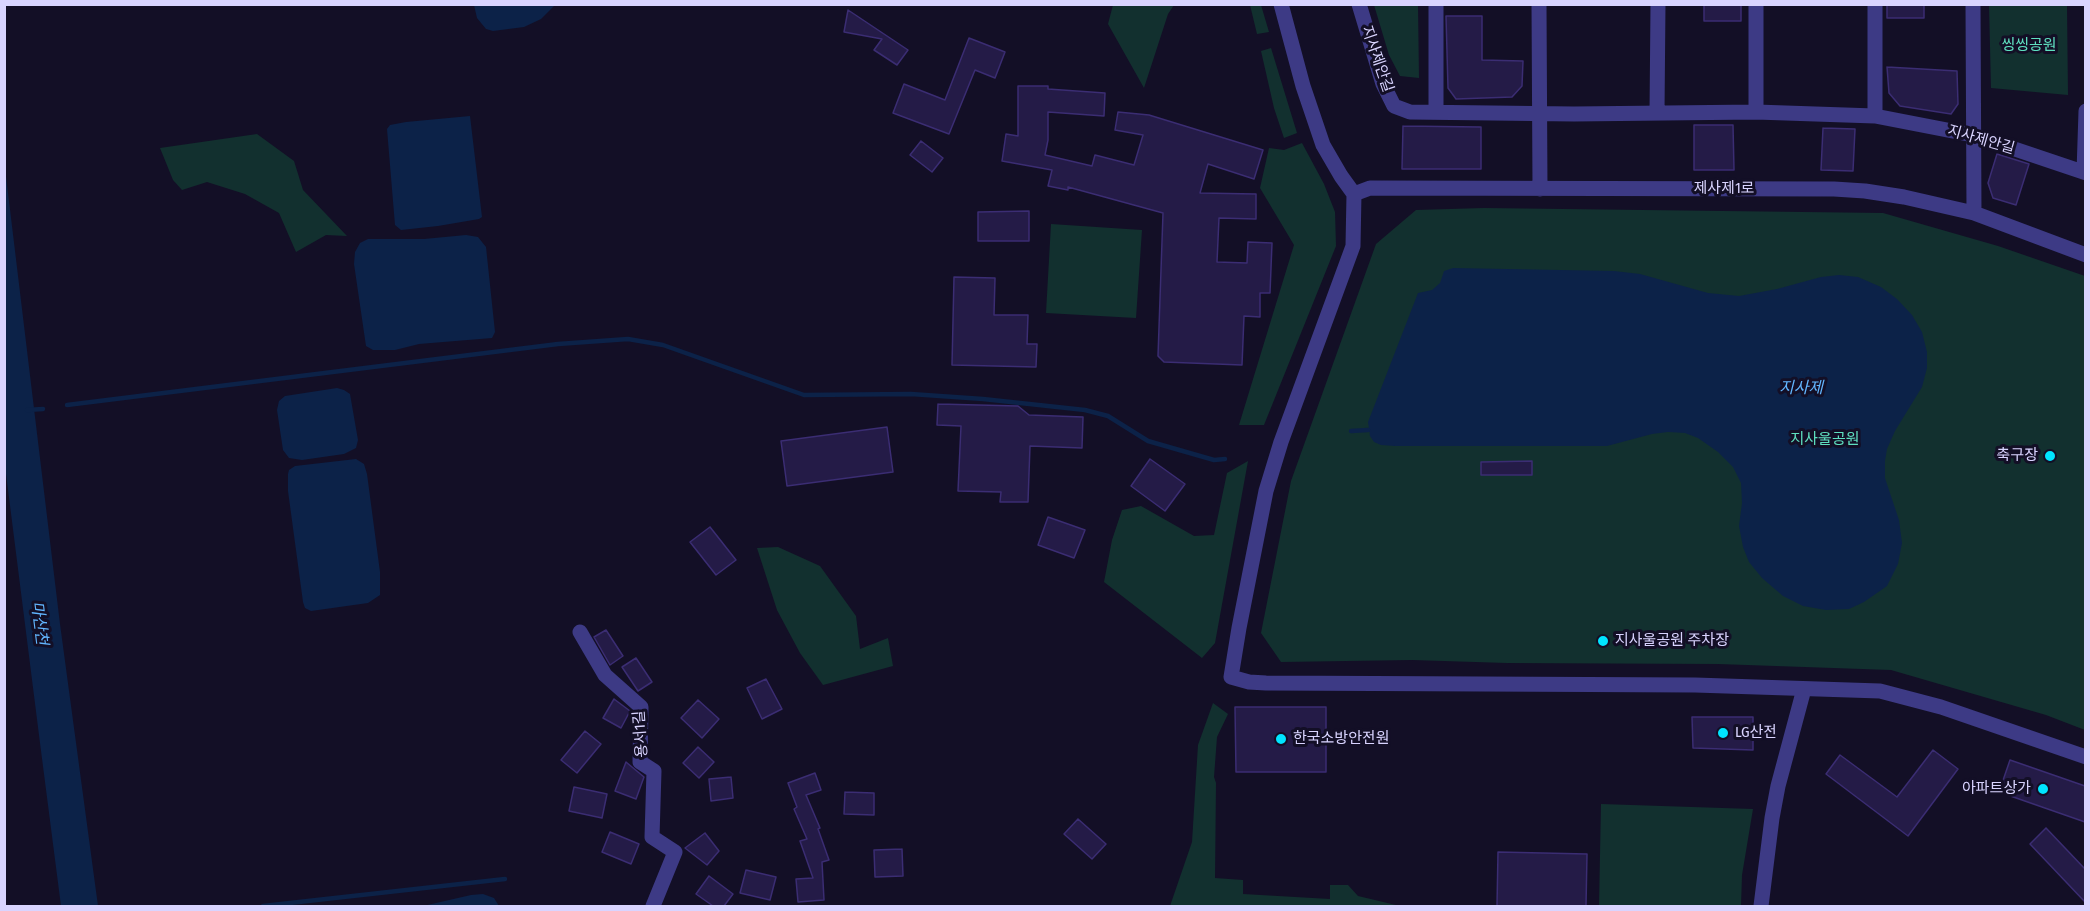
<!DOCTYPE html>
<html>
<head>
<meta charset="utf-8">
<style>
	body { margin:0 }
	#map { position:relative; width:2090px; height:911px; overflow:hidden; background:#130f26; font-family:"Fira Sans Condensed",sans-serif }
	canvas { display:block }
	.frame { position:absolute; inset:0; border:6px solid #d9d4ff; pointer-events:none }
</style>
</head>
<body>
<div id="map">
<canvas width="2090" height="911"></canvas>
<div class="frame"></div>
</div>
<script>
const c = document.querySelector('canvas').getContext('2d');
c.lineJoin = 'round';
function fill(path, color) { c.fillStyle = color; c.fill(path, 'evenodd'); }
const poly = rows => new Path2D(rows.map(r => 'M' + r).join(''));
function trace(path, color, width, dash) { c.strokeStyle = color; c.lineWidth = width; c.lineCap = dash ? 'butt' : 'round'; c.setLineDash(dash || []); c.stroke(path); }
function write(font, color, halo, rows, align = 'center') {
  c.font = font + ' "Fira Sans Condensed","Noto Sans KR",sans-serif'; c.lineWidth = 6; c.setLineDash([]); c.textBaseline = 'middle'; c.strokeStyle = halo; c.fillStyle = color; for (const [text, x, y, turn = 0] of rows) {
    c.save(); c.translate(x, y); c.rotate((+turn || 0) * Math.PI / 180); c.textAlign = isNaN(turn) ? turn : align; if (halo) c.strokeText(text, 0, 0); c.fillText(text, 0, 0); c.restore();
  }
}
fill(poly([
	[1113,5,1174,5,1168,14,1144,88,1108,24],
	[1250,5,1261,5,1269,32,1257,34],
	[1374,5,1418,5,1419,78,1400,76,1389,55],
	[1989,5,2067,5,2068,95,1991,88],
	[1271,48,1297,133,1284,138,1274,108,1261,51],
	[257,134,294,161,303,190,347,236,326,235,296,252,279,213,245,194,207,182,182,190,173,180,160,148],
	[1302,143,1324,184,1335,212,1336,246,1264,425,1239,425,1294,245,1260,188,1269,148,1284,150],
	[1484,208,1883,213,1998,246,2085,276,2085,730,2046,715,1891,670,1718,664,1507,663,1412,660,1281,662,1261,633,1291,481,1376,244,1416,210],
	[1051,224,1142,230,1136,318,1046,313],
	[1248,461,1215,643,1202,658,1104,582,1112,540,1122,510,1141,506,1194,536,1214,535,1227,473],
	[778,547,820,566,856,616,860,649,888,638,893,666,823,685,800,653,777,610,757,548],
	[1213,703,1228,714,1217,737,1214,777,1216,783,1215,878,1243,880,1243,894,1330,899,1330,885,1348,885,1358,896,1400,906,1170,906,1192,842,1198,745],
	[1601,804,1753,809,1742,875,1741,906,1599,906]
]), '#12302f');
fill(poly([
	[474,5,474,4,555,5,541,19,524,27,493,31,486,29,477,18],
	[470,116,482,217,479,219,438,226,401,230,395,225,387,129,390,125,406,122],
	[5,168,60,624,98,906,61,906,40,743,4,458],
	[466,235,478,237,486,247,495,332,492,338,419,344,395,350,373,350,366,346,354,264,355,252,360,243,368,239,424,239],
	[1453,268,1614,271,1640,274,1708,293,1739,296,1777,289,1821,277,1839,275,1858,277,1881,287,1897,299,1912,315,1922,332,1927,352,1927,368,1922,387,1895,431,1887,449,1885,461,1885,478,1899,520,1902,543,1898,564,1887,586,1864,602,1849,609,1826,610,1803,606,1783,596,1762,578,1749,562,1743,547,1739,526,1742,503,1741,483,1733,467,1718,452,1698,438,1685,433,1668,432,1652,434,1607,446,1395,446,1381,445,1374,442,1370,436,1368,422,1418,293,1432,290,1440,283,1444,271],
	[337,388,344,390,350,394,358,440,356,448,344,454,302,460,289,458,283,450,277,410,279,401,285,396],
	[356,459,364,464,367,474,380,572,380,595,368,603,311,611,305,608,303,602,288,491,288,474,289,470,295,466],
	[483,894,494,898,499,906,423,906,471,895]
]), '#0c2248');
trace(poly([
	[67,405,558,344,628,339,663,345,804,395,911,394,983,399,1085,410,1108,416,1148,441,1214,460,1225,459],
	[27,410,43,409],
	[1351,431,1368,430],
	[263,906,505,879]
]), '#0c2248', 4.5);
const building = poly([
	[1704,4,1741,4,1741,21,1704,21,1704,4],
	[1887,4,1924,4,1924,18,1887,18,1887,4],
	[848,10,908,50,897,65,874,50,882,39,844,32,848,10],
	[1446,16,1482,16,1482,60,1523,61,1522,86,1512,97,1456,99,1448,88,1446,16],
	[969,38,1005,52,995,78,975,70,949,134,893,113,904,84,945,100,969,38],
	[1887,67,1957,71,1958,104,1951,114,1900,106,1889,93,1887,67],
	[1018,86,1048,86,1048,89,1105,93,1104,116,1048,112,1048,140,1045,155,1092,166,1095,155,1134,165,1143,135,1115,130,1118,112,1149,115,1263,150,1254,179,1208,164,1200,193,1256,194,1256,219,1219,218,1217,262,1247,263,1248,242,1272,243,1270,293,1260,293,1260,317,1244,316,1242,365,1164,362,1158,356,1163,213,1068,187,1068,190,1048,186,1052,170,1002,161,1006,134,1018,136,1018,86],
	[1694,125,1733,125,1734,170,1694,170,1694,125],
	[1403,126,1481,127,1481,169,1402,169,1403,126],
	[1823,128,1855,129,1853,171,1821,170,1823,128],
	[921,141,943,158,932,172,910,155,921,141],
	[1997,154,2029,164,2016,205,1993,198,1988,183,1997,154],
	[1029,211,1029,241,978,241,978,212,1029,211],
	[954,277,995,278,994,315,1028,315,1027,344,1037,344,1036,367,952,365,954,277],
	[938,404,1018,406,1029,415,1083,417,1082,448,1030,446,1028,502,1000,502,1001,492,958,491,961,426,937,425,938,404],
	[887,427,893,472,787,486,781,441,887,427],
	[1150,459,1185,484,1165,511,1131,486,1150,459],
	[1532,461,1532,475,1481,475,1481,462,1532,461],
	[1048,517,1085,530,1074,558,1038,545,1048,517],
	[710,527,736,560,716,575,690,542,710,527],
	[606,630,623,656,610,665,594,637,606,630],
	[636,658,652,682,638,691,622,667,636,658],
	[766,679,782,709,762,719,747,688,766,679],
	[614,699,630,711,621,728,603,718,614,699],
	[698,700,719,719,702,738,681,718,698,700],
	[1235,707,1326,707,1326,772,1236,772,1235,707],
	[1692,717,1753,717,1753,750,1693,748,1692,717],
	[585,731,601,744,577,773,561,760,585,731],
	[698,747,714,762,699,778,683,763,698,747],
	[1933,750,1958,769,1908,836,1826,774,1840,755,1897,797,1933,750],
	[2010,760,2085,786,2085,822,1999,792,2010,760],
	[626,762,644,777,636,799,615,791,626,762],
	[815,773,821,790,806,795,820,828,818,829,829,860,822,862,824,900,798,902,796,879,813,878,800,841,807,839,794,809,797,807,788,783,815,773],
	[731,777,733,798,711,801,709,779,731,777],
	[574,787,607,794,602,818,569,811,574,787],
	[845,792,874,793,874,815,844,814,845,792],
	[1078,819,1106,844,1092,859,1064,834,1078,819],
	[2046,828,2085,869,2085,902,2030,844,2046,828],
	[610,832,639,844,631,864,602,852,610,832],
	[705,833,719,851,707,865,685,848,705,833],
	[902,849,903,876,875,877,874,850,902,849],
	[1498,852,1587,854,1586,906,1497,906,1498,852],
	[746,870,776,877,770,900,740,893,746,870],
	[709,876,733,894,724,906,713,906,696,894,709,876]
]);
fill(building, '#241b47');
trace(building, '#3b2d73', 1.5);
trace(poly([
	[1281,4,1303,86,1323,145,1341,176,1354,194,1353,246,1281,442,1266,491,1239,628,1231,677,1249,682,1266,683,1695,685,1880,691,1941,707,2086,757],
	[1359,4,1383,84,1394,106,1410,112,1574,114,1756,112,1875,116,1973,135,2086,173],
	[1436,4,1436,112],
	[1539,4,1540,189],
	[1756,4,1756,112],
	[1973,4,1974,213],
	[1657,113,1658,4],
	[1875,116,1875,4],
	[2084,172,2086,111],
	[1354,194,1370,188,1834,189,1865,191,1904,197,1974,213,2086,255],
	[580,632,605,675,641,707,640,762,654,771,652,837,675,852,653,906],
	[1761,906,1772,818,1778,786,1804,689]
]), '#3d3a85', 15);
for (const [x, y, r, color] of [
	[2050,456,6,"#00e5ff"],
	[1603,641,6,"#00e5ff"],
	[1723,733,6,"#00e5ff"],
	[1281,739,6,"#00e5ff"],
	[2043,789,6,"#00e5ff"]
]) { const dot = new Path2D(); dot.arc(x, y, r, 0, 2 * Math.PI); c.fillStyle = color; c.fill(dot); trace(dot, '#130f26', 2); }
write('15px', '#5fe0c0', '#130f26', [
	["씽씽공원",2029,46],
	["지사울공원",1825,440]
]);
write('15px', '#d9d4ff', '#130f26', [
	["지사제안길",1377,59,71],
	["지사제안길",1981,140,16],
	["제사제1로",1724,189],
	["용서1길",641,734,-94]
]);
write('15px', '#d9d4ff', '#130f26', [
	["축구장",2038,456,"right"],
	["지사울공원 주차장",1615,641],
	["LG산전",1735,733],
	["한국소방안전원",1293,739],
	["아파트상가",2031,789,"right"]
], 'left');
write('italic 16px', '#62b6ff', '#130f26', [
	["지사제",1801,389],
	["마산천",39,623,83]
]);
</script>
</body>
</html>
